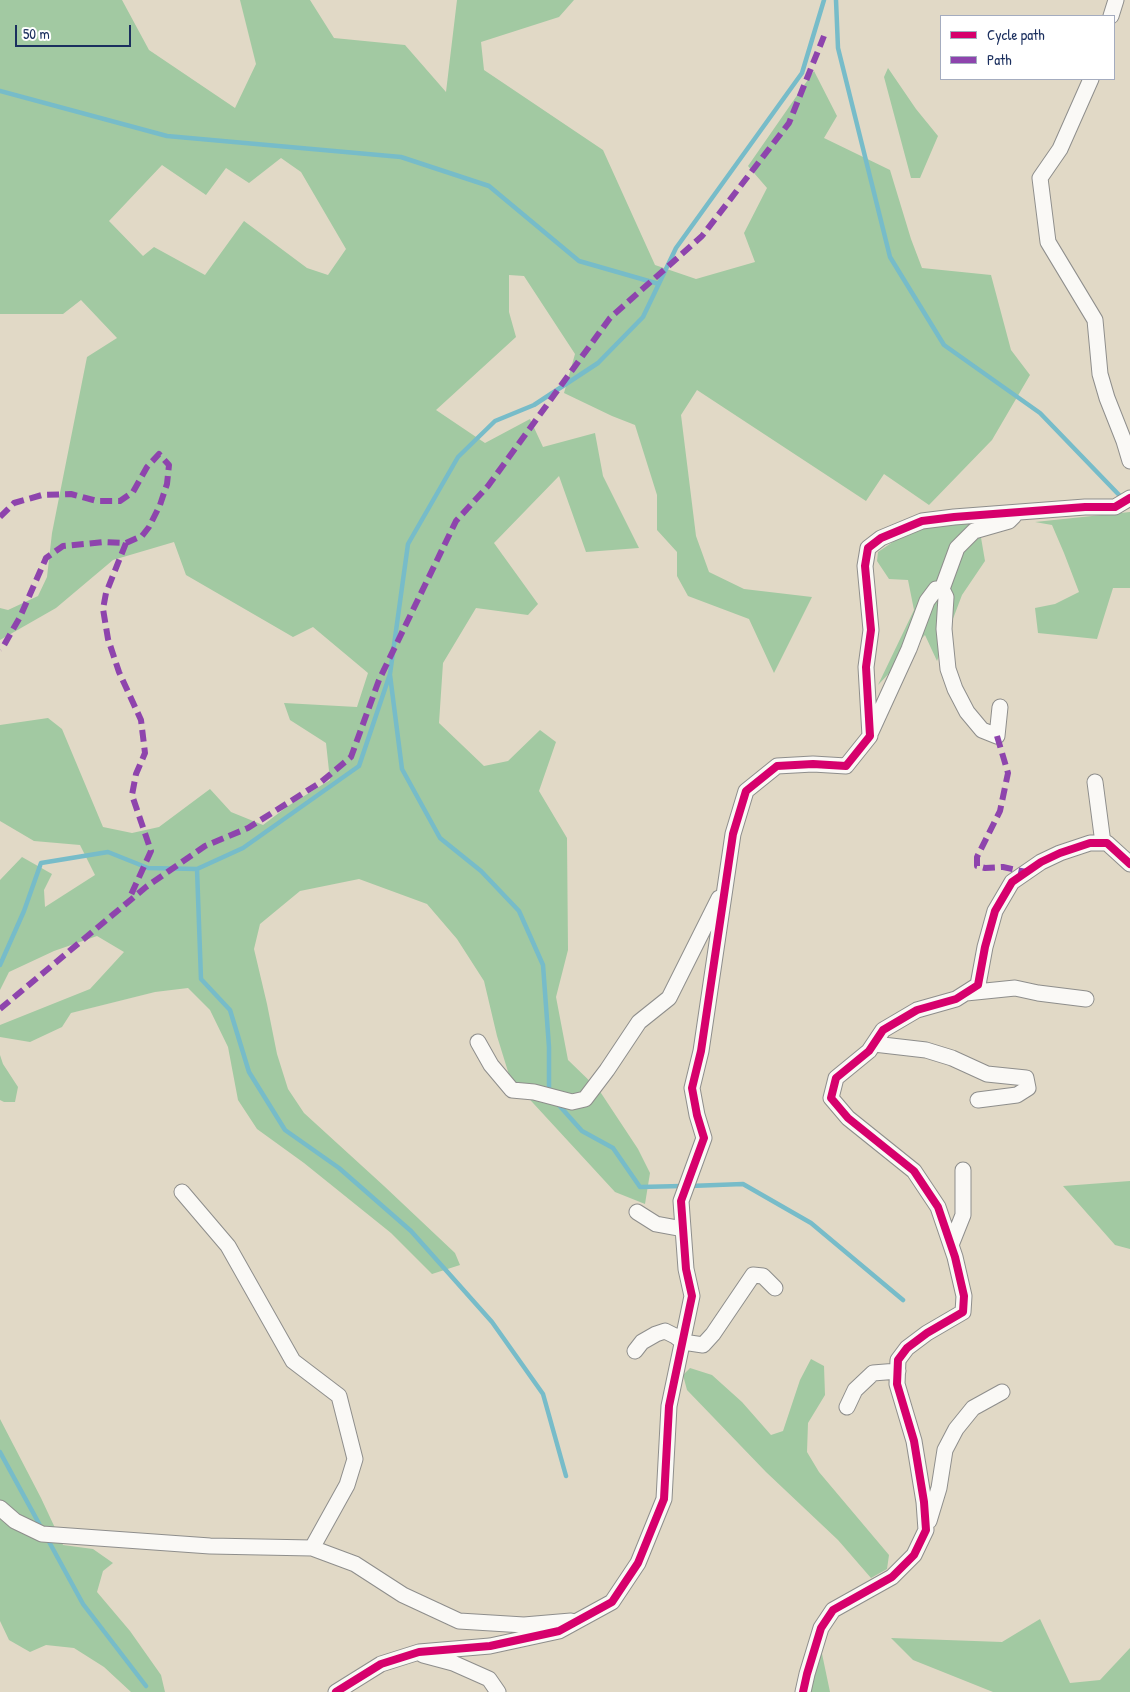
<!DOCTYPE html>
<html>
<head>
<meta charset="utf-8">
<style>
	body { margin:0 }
	#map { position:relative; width:1130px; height:1692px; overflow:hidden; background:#e1d9c6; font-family:"Patrick Hand",sans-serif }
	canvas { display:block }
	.legend { position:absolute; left:940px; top:15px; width:175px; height:65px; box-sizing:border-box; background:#fff; border:1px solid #a4acbf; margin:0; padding:6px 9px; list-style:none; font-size:15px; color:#1b2f5e }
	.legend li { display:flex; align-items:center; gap:10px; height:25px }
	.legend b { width:25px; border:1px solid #a4acbf }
	.scale { position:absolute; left:15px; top:25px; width:116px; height:22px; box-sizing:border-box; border:2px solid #1b2f5e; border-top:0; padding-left:6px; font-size:15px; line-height:18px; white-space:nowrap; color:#1b2f5e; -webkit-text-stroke:4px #fff; paint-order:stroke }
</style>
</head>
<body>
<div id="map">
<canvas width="1130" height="1692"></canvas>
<ul class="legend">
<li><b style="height:6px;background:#d6006c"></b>Cycle path</li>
<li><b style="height:6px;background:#8e44ad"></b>Path</li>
</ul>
<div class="scale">50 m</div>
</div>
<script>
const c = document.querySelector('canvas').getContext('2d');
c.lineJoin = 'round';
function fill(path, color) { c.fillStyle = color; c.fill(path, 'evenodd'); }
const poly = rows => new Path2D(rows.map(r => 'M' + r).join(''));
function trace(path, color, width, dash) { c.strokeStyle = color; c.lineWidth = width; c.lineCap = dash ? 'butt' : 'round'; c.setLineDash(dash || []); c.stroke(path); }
fill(poly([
	[0,0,122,0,149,50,235,108,256,64,240,0,310,0,334,38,405,45,446,92,457,0,574,0,559,17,481,42,484,70,603,150,655,265,696,279,755,262,744,233,767,188,748,166,814,71,837,116,824,138,890,170,911,239,922,268,991,275,1011,350,1030,375,992,440,929,505,884,474,866,501,697,390,681,415,696,536,709,572,744,589,812,597,774,673,749,619,688,596,677,576,677,552,657,530,657,495,635,425,612,416,564,393,575,354,524,276,509,275,509,312,516,337,436,410,485,443,530,419,543,447,595,433,603,476,639,548,586,552,559,476,494,543,538,604,528,615,476,608,443,663,439,723,484,766,508,761,540,730,556,742,539,791,567,838,568,950,556,997,568,1060,599,1090,638,1149,650,1173,645,1204,615,1192,510,1078,497,1036,484,981,457,939,427,904,359,879,300,891,260,924,254,949,267,1004,277,1054,288,1089,304,1113,384,1186,455,1253,460,1265,432,1274,391,1233,304,1163,257,1129,238,1100,228,1047,210,1010,188,988,155,992,71,1013,62,1027,30,1042,0,1037,0,1025,90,989,124,952,97,936,54,951,9,972,0,990,0,880,22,857,52,874,44,890,45,907,95,875,80,845,34,841,0,821,0,725,48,718,62,729,103,827,132,833,159,827,210,789,231,812,263,825,288,806,330,780,326,743,290,720,284,703,357,707,368,673,313,627,293,637,186,575,174,542,113,560,56,608,0,640,0,608,8,610,38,596,47,577,52,533,87,357,117,338,81,300,63,314,0,314],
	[281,158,301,172,346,249,328,275,307,268,244,221,205,275,154,247,143,256,109,221,162,165,206,195,226,168,249,183],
	[888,68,916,109,938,136,920,178,911,178,884,77],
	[1130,512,1130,588,1113,588,1097,639,1038,633,1035,608,1055,604,1079,592,1064,553,1052,525,1035,522],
	[978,520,985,561,962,595,937,661,925,635,878,685,914,610,908,580,889,579,877,561,878,552,909,531],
	[0,1055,3,1064,18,1087,15,1102,4,1102,0,1100],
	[1130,1181,1130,1249,1115,1245,1063,1186],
	[811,1359,824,1366,825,1395,808,1423,807,1452,819,1472,889,1555,887,1569,871,1578,838,1540,766,1472,687,1390,683,1375,690,1368,712,1375,742,1402,771,1435,783,1431,800,1380],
	[0,1419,41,1498,63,1545,93,1549,113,1563,103,1571,97,1592,130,1631,161,1675,165,1692,131,1692,104,1667,74,1648,46,1645,30,1652,9,1640,0,1621],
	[1040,1619,1070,1683,1100,1680,1130,1648,1130,1692,993,1692,913,1660,891,1638,1002,1642],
	[821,1649,830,1692,810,1692]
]), '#a2c9a2');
trace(poly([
	[836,0,838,48,890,257,944,345,1040,413,1122,498],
	[0,91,167,136,401,157,489,186,579,261,659,284],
	[390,675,402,769,440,838,481,871,519,911,543,965,549,1047,549,1094],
	[197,869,201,979,230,1010,249,1072,285,1130,339,1168,411,1231,492,1322,543,1394,566,1476],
	[0,965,24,911,41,863,108,852,148,868,197,869,243,848,359,766,390,674,408,544,458,457,495,421,534,405,598,363,643,317,676,248,802,73,824,0],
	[557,1103,582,1131,613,1148,640,1187,682,1186],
	[690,1186,743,1184,811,1223,903,1300],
	[0,1452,42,1529],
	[47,1538,83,1604,146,1686]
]), '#77bcc9', 4.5);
const minor = poly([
	[1111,16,1116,0],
	[1091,79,1060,149,1040,178,1048,242,1095,320,1100,374,1107,398,1124,441,1130,461],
	[942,589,957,548,974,531,1009,521,1014,516],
	[871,732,909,649,927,601,936,589,942,589,946,597,944,629,948,669,955,689,967,712,982,730,997,736,1000,707],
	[1095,782,1103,843],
	[966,993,1015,988,1038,993,1086,999],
	[478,1042,491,1065,512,1090,534,1092,572,1102,585,1099,607,1070,639,1022,669,998,719,898],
	[874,1044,926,1050,952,1058,987,1074,1026,1078,1028,1088,1017,1095,978,1100],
	[182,1192,228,1246,293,1361,339,1396,355,1459,347,1485,312,1548],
	[637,1212,656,1224,683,1229],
	[951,1245,963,1215,963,1170],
	[635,1351,642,1342,656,1334,665,1331,675,1336,683,1342,703,1345,713,1334,753,1275,763,1276,775,1288],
	[847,1407,855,1390,873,1373,898,1371],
	[0,1508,15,1521,42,1534,210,1546,312,1548,355,1564,403,1595,459,1621,524,1625,571,1621],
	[929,1521,939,1488,945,1450,956,1429,973,1408,1002,1392],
	[423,1655,453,1663,489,1679,498,1692],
	[336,1692,381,1664,419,1652,490,1646,559,1631,612,1602,638,1563,664,1499,669,1406,692,1296,686,1269,681,1201,704,1138,697,1115,692,1088,701,1051,733,834,746,791,777,766,813,764,846,766,870,736,866,667,871,630,865,566,868,548,881,538,922,521,954,517,1085,507,1115,507,1130,498],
	[803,1692,807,1674,821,1628,833,1610,892,1577,914,1555,926,1530,924,1502,914,1441,897,1384,898,1360,907,1348,927,1333,963,1312,964,1296,955,1257,938,1207,914,1171,848,1118,831,1098,836,1078,869,1051,883,1030,917,1010,956,999,978,985,985,947,995,911,1012,882,1041,862,1060,853,1090,843,1107,843,1130,864]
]);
trace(minor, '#8e8e8c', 17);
trace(minor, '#faf9f6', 15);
trace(poly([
	[0,517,14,503,42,495,71,494,97,501,120,501,133,492,147,467,159,454,169,465,167,484,160,505,149,527,142,536,126,543,104,542,63,546,46,558,20,617,3,647,0,649],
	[126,543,106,593,103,609,108,639,119,672,141,720,145,753,136,774,132,795,151,851,130,897],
	[997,736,1008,773,1000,811,977,857,977,866,985,868,1003,867,1026,872],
	[0,1009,146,887,205,846,248,828,321,782,351,757,379,680,456,521,488,486,610,318,702,236,789,123,824,36]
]), '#8e44ad', 6, [12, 6]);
trace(poly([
	[336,1692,381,1664,419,1652,490,1646,559,1631,612,1602,638,1563,664,1499,669,1406,692,1296,686,1269,681,1201,704,1138,697,1115,692,1088,701,1051,733,834,746,791,777,766,813,764,846,766,870,736,866,667,871,630,865,566,868,548,881,538,922,521,954,517,1085,507,1115,507,1130,498],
	[803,1692,807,1674,821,1628,833,1610,892,1577,914,1555,926,1530,924,1502,914,1441,897,1384,898,1360,907,1348,927,1333,963,1312,964,1296,955,1257,938,1207,914,1171,848,1118,831,1098,836,1078,869,1051,883,1030,917,1010,956,999,978,985,985,947,995,911,1012,882,1041,862,1060,853,1090,843,1107,843,1130,864]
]), '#d6006c', 8);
</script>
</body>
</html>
